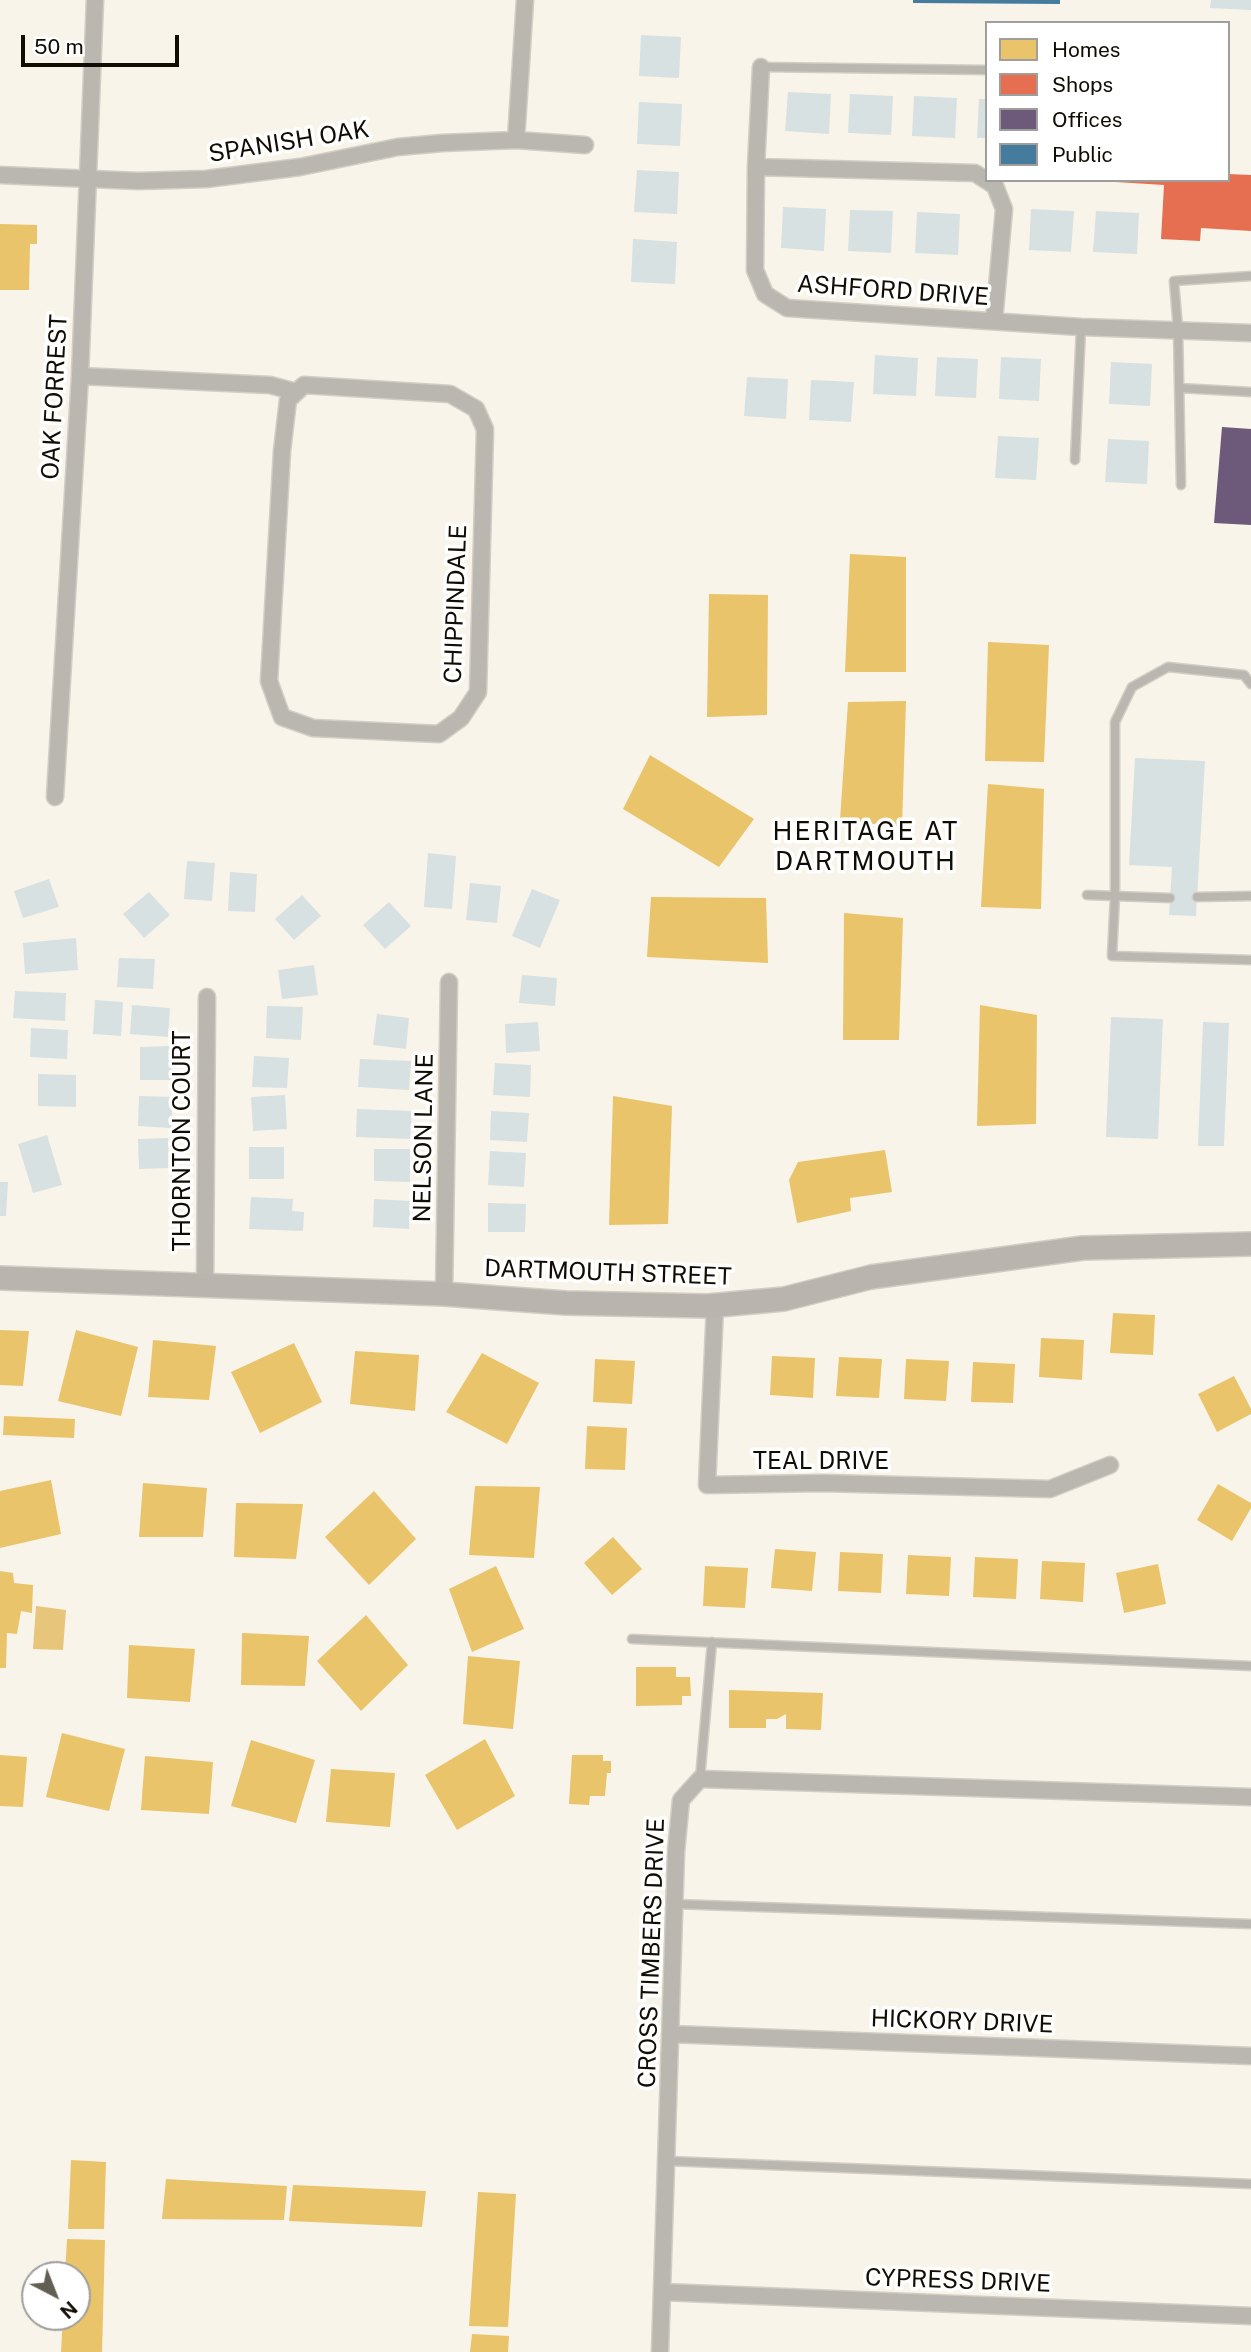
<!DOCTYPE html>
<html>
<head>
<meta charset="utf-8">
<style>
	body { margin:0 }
	#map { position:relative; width:1251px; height:2352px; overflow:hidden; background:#f9f4e9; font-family:"Public Sans",sans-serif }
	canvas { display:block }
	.legend { position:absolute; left:985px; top:21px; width:245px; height:161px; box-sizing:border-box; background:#fff; border:2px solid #a09e9b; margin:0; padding:9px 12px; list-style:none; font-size:21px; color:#120d04 }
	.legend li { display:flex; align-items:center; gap:14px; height:35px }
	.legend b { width:35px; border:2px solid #a09e9b }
	.north { position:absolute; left:21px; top:2261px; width:70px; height:70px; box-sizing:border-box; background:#fff; border:2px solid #a09e9b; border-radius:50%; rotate:138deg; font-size:19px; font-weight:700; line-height:28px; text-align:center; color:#120d04 }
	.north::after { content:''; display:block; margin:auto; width:24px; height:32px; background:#635e54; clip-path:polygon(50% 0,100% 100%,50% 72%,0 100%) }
	.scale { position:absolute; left:21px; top:35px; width:158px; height:32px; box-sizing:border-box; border:4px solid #120d04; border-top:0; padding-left:9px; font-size:21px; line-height:24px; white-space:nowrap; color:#120d04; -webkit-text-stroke:5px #fff; paint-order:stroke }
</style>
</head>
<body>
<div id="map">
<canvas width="1251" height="2352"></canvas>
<ul class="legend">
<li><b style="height:19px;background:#e9c46a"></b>Homes</li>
<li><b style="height:19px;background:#e76f51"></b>Shops</li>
<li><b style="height:19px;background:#6d597a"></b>Offices</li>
<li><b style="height:19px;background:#457b9d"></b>Public</li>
</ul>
<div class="north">N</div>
<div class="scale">50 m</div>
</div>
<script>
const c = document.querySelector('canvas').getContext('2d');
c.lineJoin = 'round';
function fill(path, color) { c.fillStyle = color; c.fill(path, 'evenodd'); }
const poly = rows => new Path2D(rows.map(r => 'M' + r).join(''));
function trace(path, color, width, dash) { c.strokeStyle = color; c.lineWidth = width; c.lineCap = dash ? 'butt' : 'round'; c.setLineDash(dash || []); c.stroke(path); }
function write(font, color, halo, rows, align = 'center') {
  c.font = font + ' "Public Sans",sans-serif'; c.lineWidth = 7; c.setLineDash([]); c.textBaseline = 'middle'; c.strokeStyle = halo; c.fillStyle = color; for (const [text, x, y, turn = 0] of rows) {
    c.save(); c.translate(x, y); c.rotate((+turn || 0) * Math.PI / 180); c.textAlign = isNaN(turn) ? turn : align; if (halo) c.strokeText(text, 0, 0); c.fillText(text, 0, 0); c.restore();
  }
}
fill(poly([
	[36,1606,66,1610,63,1650,33,1649]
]), '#e7c67b');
fill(poly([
	[0,224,37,225,37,244,30,244,29,290,0,290],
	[850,554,906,557,906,672,845,672],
	[709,594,768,595,767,715,707,717],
	[988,642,1049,645,1044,762,985,761],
	[906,701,902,827,840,820,848,702],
	[650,755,754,819,719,867,623,809],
	[988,784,1044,789,1041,909,981,907],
	[651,897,766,898,768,963,647,957],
	[844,913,903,918,899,1040,843,1040],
	[980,1005,1037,1015,1036,1124,977,1126],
	[613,1096,672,1106,668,1224,609,1225],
	[885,1150,892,1192,850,1198,851,1211,797,1223,789,1180,798,1162],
	[1113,1313,1155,1315,1153,1355,1110,1353],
	[0,1330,29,1331,23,1386,0,1385],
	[76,1330,138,1347,121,1416,58,1401],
	[1041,1338,1084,1340,1082,1380,1039,1377],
	[153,1340,216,1346,209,1400,148,1397],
	[294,1343,322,1402,260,1433,231,1372],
	[355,1351,419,1355,415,1411,350,1404],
	[482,1353,539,1383,507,1444,446,1412],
	[772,1356,815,1358,813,1398,770,1395],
	[839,1357,882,1359,879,1398,836,1396],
	[595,1359,635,1361,632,1404,593,1402],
	[906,1359,949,1361,946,1401,904,1399],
	[973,1362,1015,1364,1013,1403,971,1402],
	[1234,1376,1251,1409,1251,1414,1217,1432,1198,1394],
	[4,1416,75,1419,74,1438,3,1435],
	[587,1426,627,1428,625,1470,585,1469],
	[51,1480,61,1534,0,1548,0,1491],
	[143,1483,207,1488,203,1537,139,1537],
	[1218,1484,1251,1503,1251,1508,1232,1541,1197,1520],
	[475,1486,540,1487,534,1558,469,1555],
	[374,1491,416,1539,369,1585,325,1537],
	[236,1503,303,1504,296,1559,234,1557],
	[613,1537,642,1569,612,1595,584,1563],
	[775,1549,816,1552,812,1591,771,1588],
	[840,1552,883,1554,881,1593,838,1591],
	[908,1555,951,1557,949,1596,906,1594],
	[975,1557,1018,1559,1016,1599,973,1597],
	[1042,1561,1085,1563,1083,1602,1040,1599],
	[1158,1564,1166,1604,1124,1613,1116,1573],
	[496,1566,524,1629,472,1652,449,1589],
	[705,1566,748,1568,745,1608,703,1606],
	[0,1571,13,1573,14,1583,33,1585,32,1613,21,1611,17,1634,7,1633,6,1668,0,1668],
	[366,1615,408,1665,361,1711,317,1661],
	[242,1633,309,1636,305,1686,241,1685],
	[129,1645,195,1649,190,1702,127,1698],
	[468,1656,520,1661,513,1729,463,1724],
	[636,1667,676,1667,676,1677,690,1677,691,1696,682,1696,682,1705,636,1706],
	[729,1690,823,1693,821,1730,786,1729,786,1714,777,1719,766,1719,766,1728,729,1728],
	[62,1733,125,1749,109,1811,46,1797],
	[485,1739,515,1796,457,1830,425,1775],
	[251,1740,315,1760,296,1823,231,1806],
	[0,1755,27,1757,23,1807,0,1806],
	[572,1755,603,1755,603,1761,611,1761,611,1773,607,1773,605,1796,590,1796,589,1805,569,1804],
	[145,1756,213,1762,209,1814,141,1810],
	[331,1769,395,1773,390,1827,326,1822],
	[71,2160,106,2162,104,2229,68,2229],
	[166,2179,287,2186,284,2220,162,2219],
	[293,2185,426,2191,422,2227,289,2221],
	[478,2192,516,2194,508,2327,469,2326],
	[67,2239,105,2240,102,2352,61,2352,63,2317,77,2317,77,2275,65,2275],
	[472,2334,509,2336,508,2352,470,2352]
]), '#e9c46a');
fill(poly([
	[1228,174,1251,175,1251,231,1201,228,1200,241,1161,239,1164,185,1116,182,1116,180,1228,180]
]), '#e76f51');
fill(poly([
	[1222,427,1251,429,1251,525,1214,523]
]), '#6d597a');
fill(poly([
	[913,0,1060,0,1060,4,913,3]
]), '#457b9d');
fill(poly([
	[1211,0,1251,0,1251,10,1210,8],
	[641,35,681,37,679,78,639,76],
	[788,92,831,94,829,134,785,131],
	[850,94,893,96,891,135,848,133],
	[914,96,957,98,955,138,912,136],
	[979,99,987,99,987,138,977,138],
	[639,102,682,104,680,146,637,144],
	[637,170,679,172,677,214,634,212],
	[783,207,826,209,824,251,781,248],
	[1031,209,1074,211,1071,252,1029,250],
	[850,210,893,211,891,253,848,251],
	[1096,211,1139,213,1137,254,1093,252],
	[917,212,960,214,958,255,915,253],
	[633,239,677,242,675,284,631,282],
	[875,355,918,358,916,396,873,394],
	[937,357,978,359,976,398,935,396],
	[1001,357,1041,359,1039,401,999,399],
	[1111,362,1152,364,1150,406,1109,404],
	[747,377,788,379,786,419,744,416],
	[811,380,854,382,851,422,809,420],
	[998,436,1039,438,1036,480,995,478],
	[1108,439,1149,441,1147,484,1105,482],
	[1135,758,1205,761,1196,916,1169,915,1172,867,1129,865],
	[428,853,456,856,452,909,424,907],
	[187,861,215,863,212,901,184,899],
	[230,872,257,874,255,912,228,911],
	[49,879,59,907,23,918,14,891],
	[470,883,501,886,497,923,466,920],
	[532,889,560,900,540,948,512,936],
	[149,892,170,915,144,938,123,914],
	[302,895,321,916,294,940,275,919],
	[389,902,411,926,385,949,363,925],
	[76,938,78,970,25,974,23,943],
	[119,958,155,959,153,989,117,987],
	[314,965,318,995,282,999,278,970],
	[522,975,557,978,555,1006,519,1003],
	[15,991,66,993,65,1021,13,1018],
	[95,1000,123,1002,121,1036,93,1034],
	[132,1005,170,1008,168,1037,130,1034],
	[267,1006,303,1007,301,1040,266,1038],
	[377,1014,409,1018,406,1049,373,1045],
	[1111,1017,1163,1019,1158,1139,1106,1137],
	[538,1022,540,1051,506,1053,505,1024],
	[1203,1022,1229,1023,1224,1146,1198,1146],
	[31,1028,68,1030,67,1059,30,1057],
	[172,1046,172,1080,140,1080,140,1047],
	[254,1056,289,1058,287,1088,252,1087],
	[360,1059,411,1061,409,1090,358,1087],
	[495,1063,531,1065,530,1097,493,1095],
	[38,1074,76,1075,76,1107,38,1106],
	[285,1095,287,1129,253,1131,251,1097],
	[139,1096,173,1097,171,1128,138,1126],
	[357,1109,412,1111,410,1139,356,1137],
	[491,1111,529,1113,527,1142,490,1140],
	[47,1135,62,1185,33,1193,18,1144],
	[168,1138,169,1168,139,1169,138,1139],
	[249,1147,284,1147,284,1179,249,1179],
	[374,1149,410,1149,410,1182,374,1181],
	[490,1151,526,1153,524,1187,488,1185],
	[0,1182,8,1182,6,1216,0,1216],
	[251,1197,293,1199,292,1211,304,1212,303,1231,249,1229],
	[374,1199,410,1201,409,1229,373,1227],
	[488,1203,526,1204,525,1232,488,1232]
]), '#d7e1e2');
const lane = poly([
	[761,67,987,70],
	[1179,388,1251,392],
	[1075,460,1081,327],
	[1181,485,1178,329,1174,281,1251,276],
	[1251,684,1244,675,1168,667,1132,687,1115,722,1115,896,1112,956,1251,960],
	[1087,895,1170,898],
	[1197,897,1251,896],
	[632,1639,1251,1666],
	[700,1779,712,1642],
	[674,1904,1251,1924],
	[667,2161,1251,2184]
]);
const street = poly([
	[761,67,756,167,755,270,765,294,787,308,1081,327,1251,333],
	[516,140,525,0],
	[756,167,975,173,995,186,1004,209,994,321],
	[0,175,138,181,206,179,300,167,398,147,442,143,516,140,585,145],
	[80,376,270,385,296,392],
	[304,385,450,394,476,409,485,429,478,692,461,718,439,734,313,728,282,717,269,681,282,451,288,400,304,385],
	[55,797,80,376,95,0],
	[205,1285,207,997],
	[444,1294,449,982],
	[715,1306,707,1485,823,1483,1050,1489,1110,1465],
	[670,2034,1251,2056],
	[662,2292,1251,2316],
	[660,2352,676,1852,681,1800,700,1779,1251,1797]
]);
const secondary = poly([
	[0,1278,444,1294,566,1303,708,1306,784,1299,871,1277,1083,1248,1251,1244]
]);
trace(lane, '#d2cec6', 11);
trace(street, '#d2cec6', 19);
trace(secondary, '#d2cec6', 26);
trace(lane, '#b9b7b0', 8);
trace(street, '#b9b7b0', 16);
trace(secondary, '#b9b5ae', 23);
write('24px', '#120d04', '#fff', [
	["SPANISH OAK",289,142,-9],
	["ASHFORD DRIVE",893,291,4],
	["OAK FORREST",55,397,-87],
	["CHIPPINDALE",456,604,-88],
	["NELSON LANE",424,1138,-89],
	["THORNTON COURT",183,1141,-90],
	["DARTMOUTH STREET",608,1273,2],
	["TEAL DRIVE",821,1462],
	["CROSS TIMBERS DRIVE",652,1953,-88],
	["HICKORY DRIVE",962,2022,2],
	["CYPRESS DRIVE",958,2281,2]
]);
c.letterSpacing = '2px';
write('26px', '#120d04', '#fff', [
	["HERITAGE AT",866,832],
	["DARTMOUTH",866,862]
]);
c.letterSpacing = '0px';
</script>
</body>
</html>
